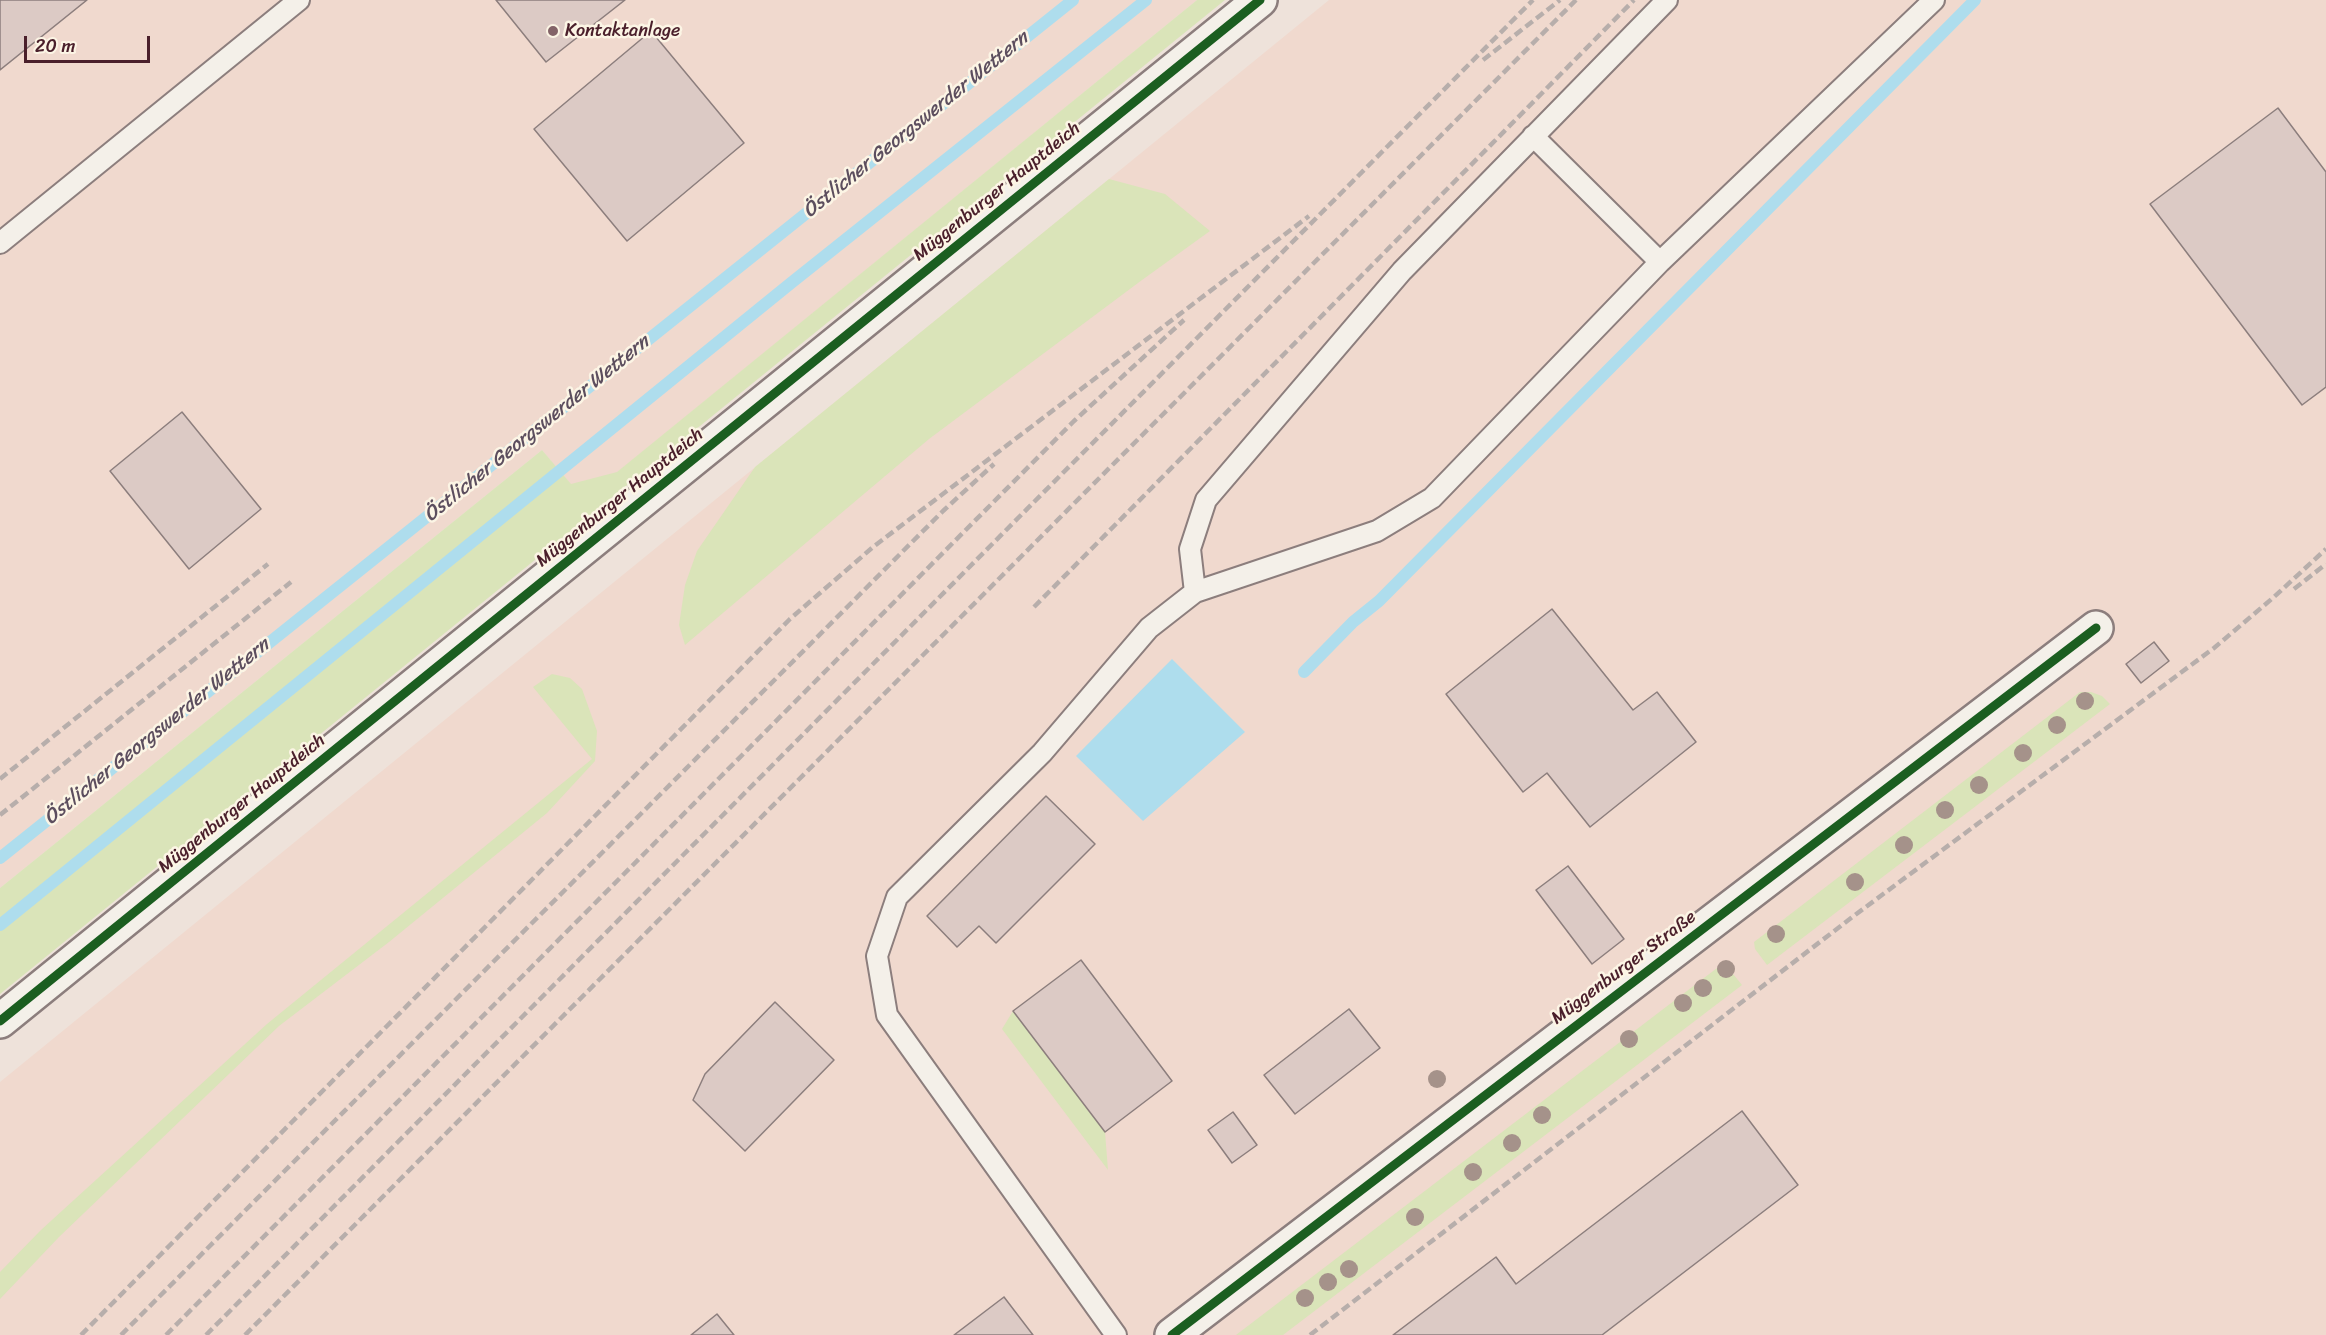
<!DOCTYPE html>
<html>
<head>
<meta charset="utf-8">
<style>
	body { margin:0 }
	#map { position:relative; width:2326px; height:1335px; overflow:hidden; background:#eee2da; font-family:Sriracha,sans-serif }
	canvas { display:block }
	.scale { position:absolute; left:24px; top:36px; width:126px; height:27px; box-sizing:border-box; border:3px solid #4a1f2b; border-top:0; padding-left:8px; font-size:18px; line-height:21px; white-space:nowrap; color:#4a1f2b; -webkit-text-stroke:4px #fcf5e5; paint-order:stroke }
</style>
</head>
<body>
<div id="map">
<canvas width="2326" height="1335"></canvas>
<div class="scale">20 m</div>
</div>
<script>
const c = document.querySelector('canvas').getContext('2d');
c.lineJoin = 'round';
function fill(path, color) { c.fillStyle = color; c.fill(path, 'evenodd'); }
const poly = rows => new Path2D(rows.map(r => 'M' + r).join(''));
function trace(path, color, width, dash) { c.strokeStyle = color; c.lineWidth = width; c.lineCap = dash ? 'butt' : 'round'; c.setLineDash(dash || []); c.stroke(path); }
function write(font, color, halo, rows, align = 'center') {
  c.font = font + ' Sriracha,sans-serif'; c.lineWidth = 5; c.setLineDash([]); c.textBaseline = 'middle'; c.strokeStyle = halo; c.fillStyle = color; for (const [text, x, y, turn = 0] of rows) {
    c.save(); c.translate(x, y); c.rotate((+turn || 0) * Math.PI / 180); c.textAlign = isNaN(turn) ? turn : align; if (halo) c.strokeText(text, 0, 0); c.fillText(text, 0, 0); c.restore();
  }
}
fill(poly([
	[0,0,1197,0,617,473,571,485,542,450,0,888],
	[1329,0,2326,0,2326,1335,0,1335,0,1082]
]), '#f0d9ce');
fill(poly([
	[1197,0,1225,0,0,994,0,888,542,450,571,484,617,472],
	[1109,179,1165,194,1210,231,1142,280,929,439,685,645,679,625,685,585,697,551,755,467],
	[552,674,570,678,582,689,597,731,595,761,547,813,389,942,279,1026,59,1237,0,1299,0,1272,41,1230,267,1024,592,759,533,687],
	[2080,692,2091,692,2102,696,2110,704,1767,965,1755,949,1754,942],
	[1721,965,1729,969,1742,985,1283,1335,1236,1335],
	[1013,1011,1105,1132,1108,1170,1002,1029]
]), '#dae4b9');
fill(poly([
	[1172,659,1245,732,1143,821,1076,756]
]), '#aedded');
trace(poly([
	[1304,672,1353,622,1379,601,1975,0],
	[0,858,1073,0],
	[0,925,791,283,1146,0]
]), '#aedded', 12);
const building = poly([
	[0,0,87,0,0,70,0,0],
	[496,0,625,0,546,62,496,0],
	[651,31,744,143,627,241,534,129,651,31],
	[2278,108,2326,172,2326,387,2302,405,2150,204,2278,108],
	[182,412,261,509,189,569,110,471,182,412],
	[1552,609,1633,710,1657,692,1696,742,1590,827,1547,773,1523,792,1446,694,1552,609],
	[2154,642,2169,661,2141,683,2126,664,2154,642],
	[1046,796,1095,844,996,943,979,926,957,947,927,916,1046,796],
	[1568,866,1624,939,1592,964,1536,890,1568,866],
	[1081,960,1172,1081,1105,1132,1013,1011,1081,960],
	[775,1002,834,1060,745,1151,693,1100,705,1074,775,1002],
	[1349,1009,1380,1048,1295,1114,1264,1075,1349,1009],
	[1742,1111,1798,1185,1602,1335,1393,1335,1496,1257,1516,1284,1742,1111],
	[1233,1112,1257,1145,1232,1163,1208,1130,1233,1112],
	[1004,1297,1033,1335,954,1335,1004,1297],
	[717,1314,734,1335,691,1335,717,1314]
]);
fill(building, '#dccac5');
trace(building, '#8c7e7d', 1.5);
const service = poly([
	[1533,136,1660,262],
	[0,243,299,0],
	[1195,592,1190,549,1206,500,1402,271,1667,0],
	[1116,1335,887,1015,877,956,897,897,1042,753,1149,628,1195,592,1377,531,1432,498,1660,262,1934,0]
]);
const minor = poly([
	[1172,1335,2096,628]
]);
const tertiary = poly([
	[0,1021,1260,0]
]);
trace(service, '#8c7e7d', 24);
trace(minor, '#8c7e7d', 38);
trace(tertiary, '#8c7e7d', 38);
trace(service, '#f4f0e9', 20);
trace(minor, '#f4f0e9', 33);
trace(tertiary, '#f4f0e9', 33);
trace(poly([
	[1483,60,1560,0],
	[2294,589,2326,564],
	[1034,607,1634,0],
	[0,779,268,564],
	[0,815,291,582],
	[81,1335,790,619,873,547,1309,216],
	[121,1335,943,511,994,464],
	[166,1335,1074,421,1184,320],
	[206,1335,1533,0],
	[245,1335,1576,0],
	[1310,1335,1851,918,2214,648,2274,597,2326,549]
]), '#b7aeab', 4.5, [9, 4.5]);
trace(poly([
	[0,1021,1260,0],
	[1172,1335,2096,628]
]), '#1b5e20', 9);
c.fillStyle = '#a5928a';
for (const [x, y] of [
	[2085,701],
	[2057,725],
	[2023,753],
	[1979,785],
	[1945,810],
	[1904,845],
	[1855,882],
	[1776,934],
	[1726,969],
	[1703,988],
	[1683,1003],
	[1629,1039],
	[1437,1079],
	[1542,1115],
	[1512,1143],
	[1473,1172],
	[1415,1217],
	[1349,1269],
	[1328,1282],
	[1305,1298]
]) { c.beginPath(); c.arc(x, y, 9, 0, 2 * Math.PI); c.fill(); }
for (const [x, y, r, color] of [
	[553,31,6,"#836368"]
]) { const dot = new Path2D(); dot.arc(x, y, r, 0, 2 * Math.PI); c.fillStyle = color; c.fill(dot); trace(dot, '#fcf5e5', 2); }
write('18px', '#4a1f2b', '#fcf5e5', [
	["Kontaktanlage",565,31]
], 'left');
write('18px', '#4a1f2b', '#fcf5e5', [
	["Müggenburger Hauptdeich",997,192,-39],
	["Müggenburger Hauptdeich",620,498,-39],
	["Müggenburger Hauptdeich",242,804,-39],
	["Müggenburger Straße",1624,968,-37]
]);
write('italic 20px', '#5c4e5e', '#fcf5e5', [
	["Östlicher Georgswerder Wettern",916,125,-39],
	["Östlicher Georgswerder Wettern",537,429,-39],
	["Östlicher Georgswerder Wettern",157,732,-39]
]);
</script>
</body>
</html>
